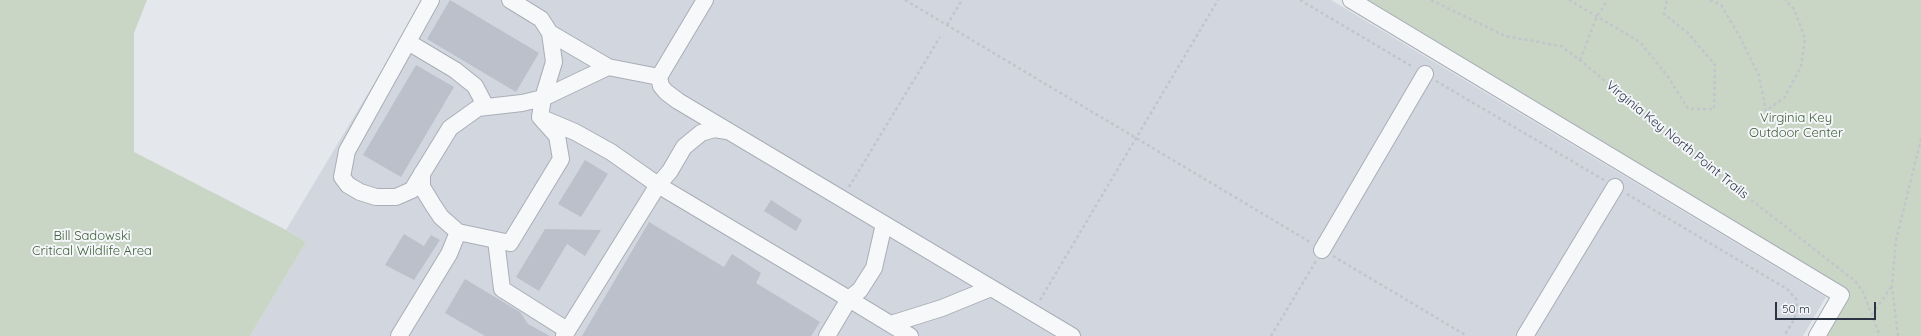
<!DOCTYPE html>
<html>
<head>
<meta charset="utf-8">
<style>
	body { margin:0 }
	#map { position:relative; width:1921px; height:336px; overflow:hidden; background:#e4e7ec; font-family:Quicksand,sans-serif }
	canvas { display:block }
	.scale { position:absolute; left:1775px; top:302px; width:101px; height:18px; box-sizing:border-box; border:2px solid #2b3445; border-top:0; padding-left:5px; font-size:12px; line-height:14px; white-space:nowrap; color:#2b3445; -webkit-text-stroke:3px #f4f6f9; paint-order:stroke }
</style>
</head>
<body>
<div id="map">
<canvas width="1921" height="336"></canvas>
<div class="scale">50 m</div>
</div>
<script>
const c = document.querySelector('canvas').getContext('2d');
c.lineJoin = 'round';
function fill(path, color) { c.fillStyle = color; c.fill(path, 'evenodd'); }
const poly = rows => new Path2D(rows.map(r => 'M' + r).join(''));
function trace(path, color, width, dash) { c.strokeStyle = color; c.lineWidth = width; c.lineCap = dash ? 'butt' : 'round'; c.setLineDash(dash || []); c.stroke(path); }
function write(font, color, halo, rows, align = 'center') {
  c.font = font + ' Quicksand,sans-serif'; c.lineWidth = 4; c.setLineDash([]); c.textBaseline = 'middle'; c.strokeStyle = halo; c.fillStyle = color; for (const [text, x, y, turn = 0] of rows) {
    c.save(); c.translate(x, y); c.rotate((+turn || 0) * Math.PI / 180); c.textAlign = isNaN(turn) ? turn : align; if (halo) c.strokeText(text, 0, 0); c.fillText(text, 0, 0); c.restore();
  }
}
fill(poly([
	[424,0,1331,0,1826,297,1803,336,250,336,306,242,286,230]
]), '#d2d6de');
fill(poly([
	[0,0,147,0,134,33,134,152,286,230,306,242,250,336,0,336],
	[1362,0,1921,0,1921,336,1817,336,1837,301]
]), '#c9d6c5');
fill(poly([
	[450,0,539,53,516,92,427,39],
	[416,65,454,87,401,177,363,155],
	[585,160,608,174,581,217,558,204],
	[771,200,802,220,796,231,764,211],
	[649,222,724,267,732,254,761,273,756,283,820,322,811,336,582,336],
	[545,229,601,230,585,256,567,244,539,291,516,277],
	[404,234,424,246,431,235,440,240,414,280,385,265],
	[465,279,520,312,528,324,550,336,485,336,445,313]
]), '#bbc0ca');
const minor = poly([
	[431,0,347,151,342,177,348,185,360,192,376,197,396,197,412,190,450,128,478,108,522,103,543,98,554,62,550,33,541,19,510,0],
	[705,0,659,77,661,86,666,92,678,101,1072,336],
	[1351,0,1841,295,1817,336],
	[550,33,608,67],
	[408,42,455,70,475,86,486,107],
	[544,119,575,132,611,152,658,185,670,171,684,147,701,133,714,129,727,131],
	[422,173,422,187,433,205,441,217,458,232,510,243,561,159,557,136,540,117,543,98,608,67,659,77],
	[496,240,502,289,567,330],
	[1322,250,1425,74],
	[891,324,942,308,991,288],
	[399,336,449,254,458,232],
	[564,336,658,185,849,299,860,290,874,268,884,224],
	[827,336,849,299,910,336],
	[1525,336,1615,187]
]);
trace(minor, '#a9aeb7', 18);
trace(poly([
	[905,0,1310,242],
	[1300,0,1413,67],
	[1431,0,1505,36,1561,46,1580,60,1686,149,1855,281,1863,292,1880,336],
	[1569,0,1640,42,1669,78,1688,109,1714,109,1715,65,1688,33,1664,14,1667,0],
	[1710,0,1721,5,1740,37,1759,76,1766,111,1785,97,1801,66,1805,38,1794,9,1785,0],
	[947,25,962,0],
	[1580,60,1597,16,1608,0],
	[1436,81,1604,180],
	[849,187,940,37],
	[1627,194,1787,289,1796,299,1797,310,1794,320,1784,336],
	[1333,256,1467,336],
	[1040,300,1218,0],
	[1872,314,1892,286],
	[1271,336,1316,261],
	[1898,336,1892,286,1896,240,1921,139]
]), '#c2c5cb', 2.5, [3, 3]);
trace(minor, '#f7f8fa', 16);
write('13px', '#3f6138', '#f4f6f9', [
	["Virginia Key",1796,118],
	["Outdoor Center",1796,133],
	["Bill Sadowski",92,236],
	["Critical Wildlife Area",92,251]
]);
write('13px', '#2b3445', '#f4f6f9', [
	["Virginia Key North Point Trails",1677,140,39]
]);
</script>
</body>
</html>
